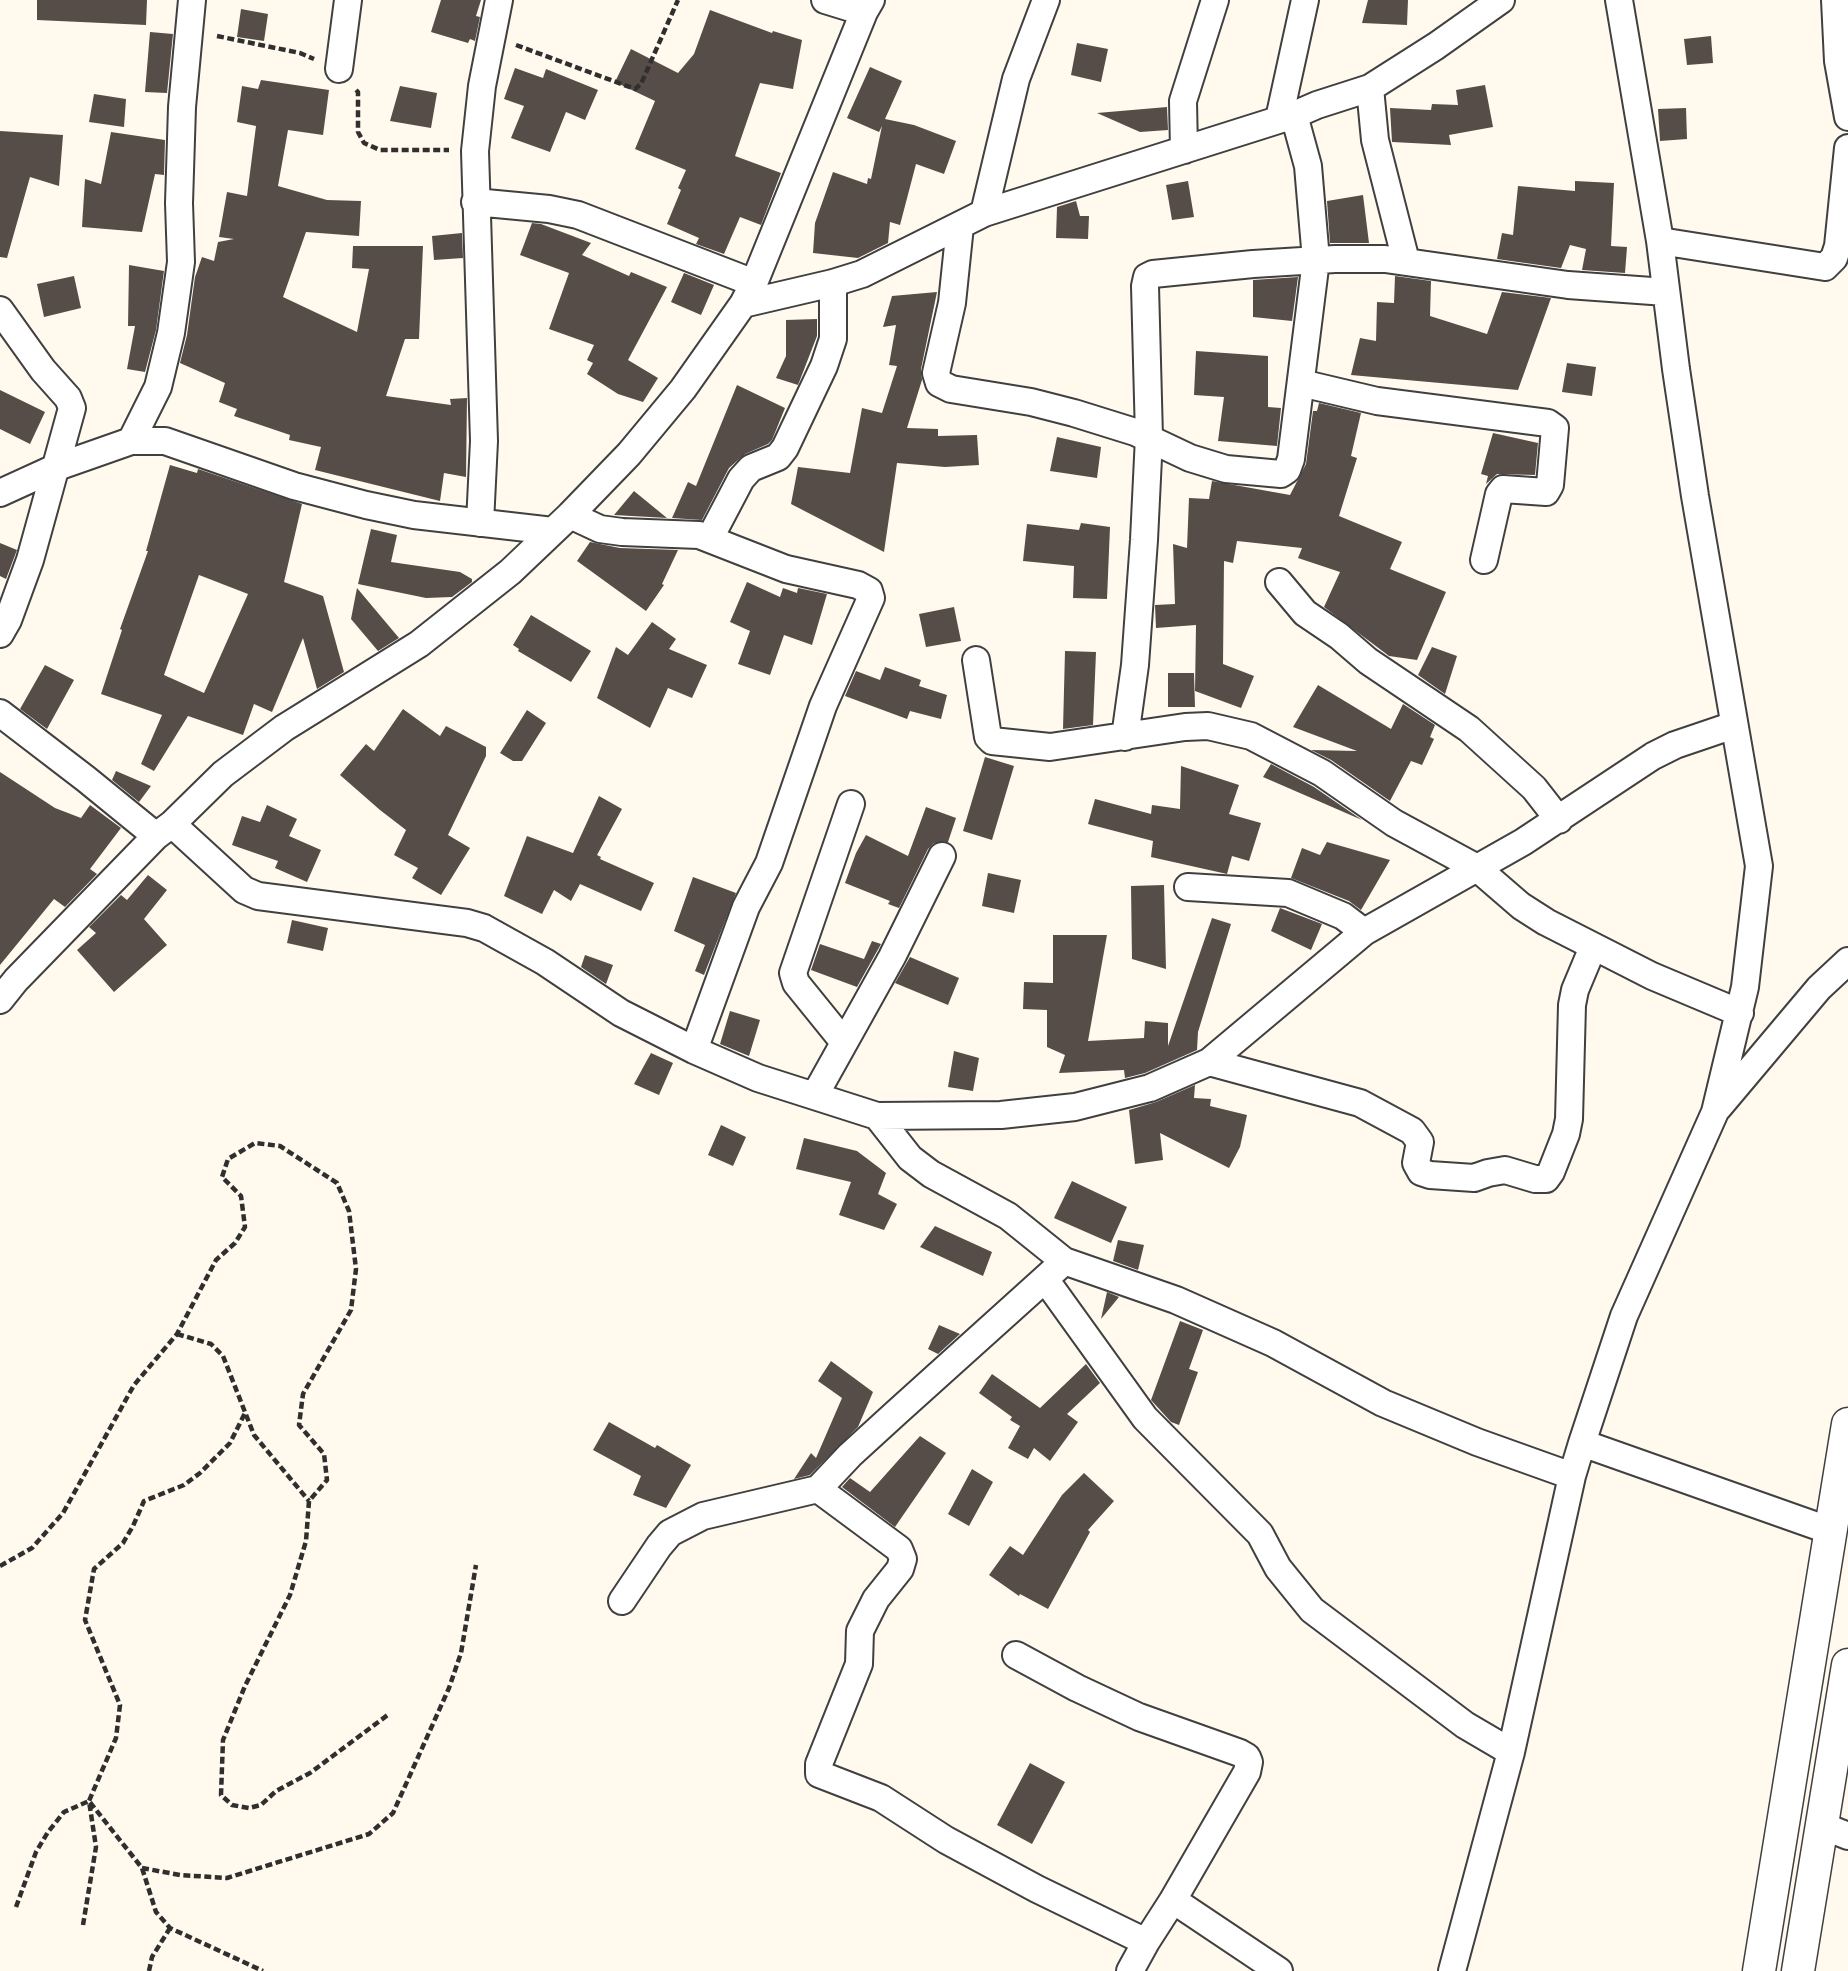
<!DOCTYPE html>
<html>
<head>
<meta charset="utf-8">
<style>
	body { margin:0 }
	canvas { display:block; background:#fffaed }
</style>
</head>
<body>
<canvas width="1848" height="1971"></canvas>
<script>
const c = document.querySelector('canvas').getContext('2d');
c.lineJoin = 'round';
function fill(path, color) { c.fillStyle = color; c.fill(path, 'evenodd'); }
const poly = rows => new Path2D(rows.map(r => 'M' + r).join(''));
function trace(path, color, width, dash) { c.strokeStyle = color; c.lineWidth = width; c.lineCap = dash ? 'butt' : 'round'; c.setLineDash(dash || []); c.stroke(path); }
fill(poly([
	[37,0,147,0,146,25,37,20],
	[441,0,481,0,476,16,480,17,475,41,470,39,468,43,431,32],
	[1368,0,1408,0,1407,25,1362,23],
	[241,9,268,14,264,41,237,37],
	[710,10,772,33,773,31,802,40,793,89,760,83,735,156,781,173,761,225,740,217,724,254,696,244,699,238,667,224,681,190,678,188,686,170,635,149,655,101,615,82,631,49,678,73,694,54],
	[150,32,173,34,167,93,145,92],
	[1711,36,1713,63,1687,65,1684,39],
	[1077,43,1108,49,1101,82,1071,75],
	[870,67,902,81,885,119,914,125,956,141,944,174,916,164,900,225,890,222,888,243,858,258,813,253,815,223,833,172,867,184,868,178,871,179,882,126,879,132,847,118],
	[515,68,543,78,546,69,598,90,585,120,566,112,550,152,511,138,524,106,504,99],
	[261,80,329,90,323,135,288,130,278,186,327,200,361,201,359,236,306,232,283,297,357,332,369,269,352,268,353,246,423,246,419,339,405,339,386,396,451,405,450,399,467,398,466,477,444,473,440,501,315,470,321,447,289,440,290,435,234,416,237,409,219,402,225,383,180,363,187,335,195,277,202,257,214,261,218,242,234,239,219,237,227,192,247,196,256,126,237,122,242,86,258,89],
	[1485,85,1493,127,1449,135,1451,145,1392,142,1390,108,1431,110,1432,104,1458,105,1456,90],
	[400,86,437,93,431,128,390,121],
	[94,94,126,99,124,127,89,122],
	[1167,107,1168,130,1140,132,1097,113],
	[1686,108,1687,139,1660,141,1658,109],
	[0,131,63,135,59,186,30,177,7,258,0,257],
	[111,132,165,140,164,175,155,174,142,232,82,227,85,179,101,184],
	[1188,181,1194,217,1172,220,1166,185],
	[1575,181,1614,183,1611,246,1627,247,1625,273,1582,270,1586,249,1570,245,1561,268,1497,259,1502,233,1513,235,1518,186,1575,191],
	[1363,195,1369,243,1330,243,1327,201],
	[1076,201,1080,216,1089,216,1088,239,1056,238,1057,207],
	[532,223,541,224,591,243,582,255,629,276,631,272,667,287,628,360,658,378,643,402,618,394,587,374,593,363,587,360,594,345,549,329,569,273,520,255],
	[462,233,463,258,434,260,432,236],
	[129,265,164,271,156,330,145,372,127,369,135,326,128,326],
	[684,273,714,285,701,315,671,302],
	[74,276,81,308,44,317,37,284],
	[1395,276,1431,281,1430,316,1487,334,1502,292,1551,298,1518,390,1351,375,1360,338,1376,341,1377,302,1394,303],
	[1298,277,1292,321,1253,317,1253,280],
	[937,292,921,369,922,380,907,428,938,429,938,436,977,435,979,465,945,467,897,463,884,552,791,504,798,467,850,473,862,408,882,413,897,366,889,365,896,325,883,327,892,296],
	[817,319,817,336,798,385,776,378,786,356,786,320],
	[1196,351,1268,356,1268,407,1281,408,1277,446,1218,441,1224,397,1194,395],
	[1567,363,1596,367,1592,396,1562,392],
	[737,385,785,408,772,440,768,444,745,454,729,468,702,520,672,518,688,482,696,486],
	[0,390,45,412,30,444,0,429],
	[1319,403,1361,413,1351,456,1357,458,1339,516,1402,542,1390,569,1446,592,1417,660,1389,656,1324,607,1340,572,1298,558,1302,548,1237,541,1233,563,1224,561,1223,664,1254,676,1241,708,1195,691,1196,625,1156,628,1155,605,1175,604,1173,544,1187,548,1189,498,1209,499,1212,481,1290,495,1306,464,1313,411,1317,411],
	[1493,433,1538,443,1535,475,1497,474,1486,484,1488,476,1481,474],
	[1057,437,1101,447,1097,478,1050,471],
	[170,465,197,473,198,469,302,504,284,582,323,596,344,672,317,689,303,638,272,712,254,704,243,735,188,716,154,771,141,764,162,715,101,694,122,630,120,629,148,551,146,551],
	[199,575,248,594,204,693,164,675],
	[634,491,667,518,614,515],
	[1081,523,1110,527,1107,599,1073,598,1074,566,1023,561,1027,524,1079,530],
	[371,529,397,535,391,562,460,572,472,579,472,582,452,597,426,598,358,584],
	[590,542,620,548,678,550,662,584,664,585,646,611,577,561],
	[0,543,17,550,6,579,0,576],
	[747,582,780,597,783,588,797,593,798,588,827,594,812,645,784,635,770,675,738,664,750,631,730,622],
	[357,588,399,638,378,651,351,619],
	[954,607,961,641,926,647,919,614],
	[531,615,591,651,571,682,518,651,519,649,513,645],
	[652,622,676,639,669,649,707,665,692,698,668,688,650,728,597,698,616,647,628,655],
	[1432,647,1457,656,1445,694,1418,675],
	[1065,651,1096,652,1093,725,1063,729],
	[45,665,74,680,47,729,20,709],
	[885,667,921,680,919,686,947,695,941,719,910,711,907,719,845,696,856,671,880,680],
	[1168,673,1194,673,1195,707,1168,707],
	[1318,685,1391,729,1403,704,1435,725,1430,737,1434,739,1422,765,1411,761,1390,801,1331,760,1311,750,1357,751,1293,727],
	[403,709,440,736,446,726,486,747,486,756,448,835,470,848,441,895,412,878,418,868,394,855,406,830,380,810,340,775,366,744,374,751],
	[527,710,546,723,522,761,513,761,500,753],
	[985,757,1014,766,992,840,963,831],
	[1271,764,1314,787,1362,820,1263,777],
	[1181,766,1239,785,1229,814,1261,823,1249,861,1232,856,1227,874,1151,857,1153,841,1088,824,1095,799,1151,814,1152,805,1180,809],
	[116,771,151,786,139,802,112,780],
	[0,772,55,808,81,818,90,805,121,828,90,869,97,874,65,907,54,899,0,965],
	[599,796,622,809,597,855,601,857,600,859,654,883,641,911,580,884,571,901,554,890,542,914,504,896,527,836,573,853],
	[267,805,297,819,289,836,321,850,307,882,275,868,278,861,232,845,242,816,260,822],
	[926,807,956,818,948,842,934,843,928,849,899,908,888,904,890,901,845,883,856,853,866,835,908,856],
	[1327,842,1390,860,1361,910,1349,901,1291,878,1302,848,1320,855],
	[988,873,1021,880,1014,913,982,906],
	[148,875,167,890,144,919,167,945,114,992,77,950,96,933,89,927,121,895,127,900],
	[693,877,736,893,704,975,695,971,705,945,674,931],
	[1164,885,1166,969,1132,959,1131,886],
	[1280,908,1322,924,1311,950,1271,931],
	[1212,918,1231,924,1198,1032,1197,1050,1145,1073,1125,1078,1124,1070,1059,1073,1065,1055,1047,1047,1047,1010,1023,1009,1024,982,1053,983,1053,935,1107,935,1088,1041,1144,1038,1145,1021,1168,1023,1168,1046],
	[292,920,328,928,323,951,287,943],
	[872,941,881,944,857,987,811,970,820,944,864,959],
	[585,955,613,965,606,984,581,967],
	[910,957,959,978,948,1005,895,983],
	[730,1011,760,1020,749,1056,720,1044],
	[954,1051,979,1058,973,1091,948,1087],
	[651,1053,673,1063,659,1095,634,1084],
	[1195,1085,1194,1098,1211,1099,1210,1106,1247,1115,1240,1147,1229,1168,1160,1133,1163,1160,1135,1164,1129,1110,1156,1102],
	[721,1125,746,1137,733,1166,708,1155],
	[804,1138,857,1151,886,1173,878,1194,897,1204,884,1230,839,1215,851,1182,796,1169],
	[1072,1181,1127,1207,1111,1243,1054,1218],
	[935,1226,992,1252,983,1276,920,1247],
	[1118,1240,1144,1245,1138,1270,1113,1261],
	[1107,1292,1119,1297,1101,1319],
	[1180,1321,1203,1330,1189,1369,1198,1372,1179,1425,1171,1422,1151,1400],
	[939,1325,960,1334,938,1354,928,1349],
	[831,1361,873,1392,858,1427,810,1475,794,1479,811,1453,816,1458,842,1398,818,1381],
	[1086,1364,1100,1383,1067,1414,1078,1422,1050,1461,1034,1448,1028,1459,1008,1448,1020,1426,1010,1420,1012,1417,979,1393,992,1374,1040,1408],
	[609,1422,655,1448,657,1445,691,1465,666,1508,633,1495,641,1476,593,1450],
	[920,1436,946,1453,895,1527,842,1487,850,1478,870,1492],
	[972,1469,993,1482,969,1526,948,1514],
	[1084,1473,1114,1501,1088,1530,1090,1532,1048,1609,1020,1594,1019,1596,989,1575,1010,1546,1023,1555,1062,1495],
	[1030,1763,1065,1782,1032,1844,997,1825]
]), '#574d48');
const minor = poly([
	[825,0,864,12],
	[1835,0,1838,61,1848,117],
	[339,69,348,0],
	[1370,88,1375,140,1406,261],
	[1279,119,1305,0],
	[1184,150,1183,101,1215,0],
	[475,202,549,209,578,215,754,283],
	[984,213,1016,79,1046,0],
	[960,226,952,303,936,373,939,383,951,389,1031,402,1074,413,1135,432,1190,458,1226,469,1281,474,1287,470,1291,459,1316,260,1308,166,1294,115],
	[1660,241,1825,267,1834,258,1838,246,1848,148],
	[743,304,754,283,864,12,871,0],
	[0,310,43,370,68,398,72,408,30,560,8,620,0,634],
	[1301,383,1377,401,1548,423,1555,428,1550,485,1546,492,1503,489,1499,494,1484,560],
	[131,441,158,387,171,333,181,262,179,203,182,107,192,0],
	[0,493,57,467,131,441,165,441,294,486,366,505,414,515,553,531],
	[570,515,600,529,622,532,699,535,786,569,858,585,869,591,871,598,823,706,769,863,746,907,694,1050],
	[480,523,484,441,475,151,482,86,499,0],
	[710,538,741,479,751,468,778,457,785,448,824,366,833,339,833,283],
	[1279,582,1305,613,1339,636,1368,661,1469,729,1534,788,1559,820],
	[976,660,988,737,992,741,1050,747,1185,727,1208,726,1251,736,1322,773,1394,823,1477,868,1521,906,1546,922,1652,976,1740,1013],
	[0,713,86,779,156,836],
	[1125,737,1135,665,1144,540,1149,437,1145,286,1147,277,1153,274,1253,264,1335,259,1385,259,1568,285,1666,292],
	[172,824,244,890,258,896,467,923,484,928,545,962,621,1013,694,1050,758,1078,877,1116,910,1158,931,1174,1008,1216,1064,1261,1176,1300,1273,1343,1383,1403,1477,1442,1572,1476],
	[1188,887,1288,893,1343,916,1364,932],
	[0,1000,16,980,156,836,172,824,223,774,284,728,419,644,510,572,570,515,629,454,683,389,743,304,833,283,862,274,984,213,1294,115,1317,105,1370,88,1436,46,1501,0],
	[843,1041,796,983,793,973,851,804],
	[1209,1062,1360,1103,1412,1131,1420,1142,1416,1163,1421,1172,1430,1175,1474,1178,1488,1173,1505,1170,1535,1179,1546,1179,1551,1172,1566,1134,1569,1119,1572,1005,1575,990,1593,947],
	[815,1095,892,957,942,856],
	[1718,1108,1819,988,1848,961],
	[877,1116,1001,1115,1075,1107,1150,1088,1209,1062,1364,932,1523,842,1653,756,1675,745,1734,725],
	[1045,1279,1145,1418,1260,1534,1278,1568,1312,1610,1465,1725,1511,1752],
	[1582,1443,1831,1531],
	[818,1489,899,1549,903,1559,900,1569,876,1599,860,1631,859,1664,819,1764,819,1774,881,1798,946,1840,1037,1889,1146,1942,1173,1900],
	[622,1601,659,1546,670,1533,703,1516,818,1489,850,1455,896,1413,1058,1267],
	[1016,1655,1077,1688,1139,1717,1240,1753,1247,1757,1249,1762,1247,1772,1173,1900,1279,1971],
	[1823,1826,1848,1836],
	[1130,1971,1146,1942],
	[1452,1971,1511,1752,1572,1476,1582,1443,1624,1316,1715,1112,1745,987,1759,866,1695,496,1676,369,1660,241,1619,0]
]);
const tertiary = poly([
	[1759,1971,1848,1424],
	[1798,1971,1848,1665]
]);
trace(minor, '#404040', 30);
trace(tertiary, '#404040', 35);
trace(poly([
	[217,36,300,53,314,59],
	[516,45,635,89,641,84,678,0],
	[356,90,358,92,358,132,364,143,380,150,449,150],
	[177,1334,211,1344,223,1356,254,1435,309,1501],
	[0,1566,32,1548,63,1513,134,1385,177,1334,216,1260,235,1243,245,1227,241,1196,222,1177,228,1159,255,1143,280,1146,337,1183,349,1211,356,1269,351,1310,303,1394,299,1425,324,1454,327,1480,309,1501,306,1541,290,1595,245,1686,223,1740,221,1795,232,1805,249,1808,261,1805,276,1791,310,1773,389,1714],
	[142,1868,180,1875,227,1878,369,1834,393,1813,449,1688,461,1653,476,1565],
	[16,1907,36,1852,48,1832,64,1812,89,1801,142,1868,156,1912,170,1928,263,1971],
	[83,1925,96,1847,89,1801,116,1738,120,1705,85,1620,94,1569,123,1543,133,1526,144,1501,184,1485,200,1473,230,1443,245,1413],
	[149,1971,152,1957,170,1928]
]), '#2f2f2f', 4.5, [7, 3.5]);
trace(minor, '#fff', 26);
trace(tertiary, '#fff', 32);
</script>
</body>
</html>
